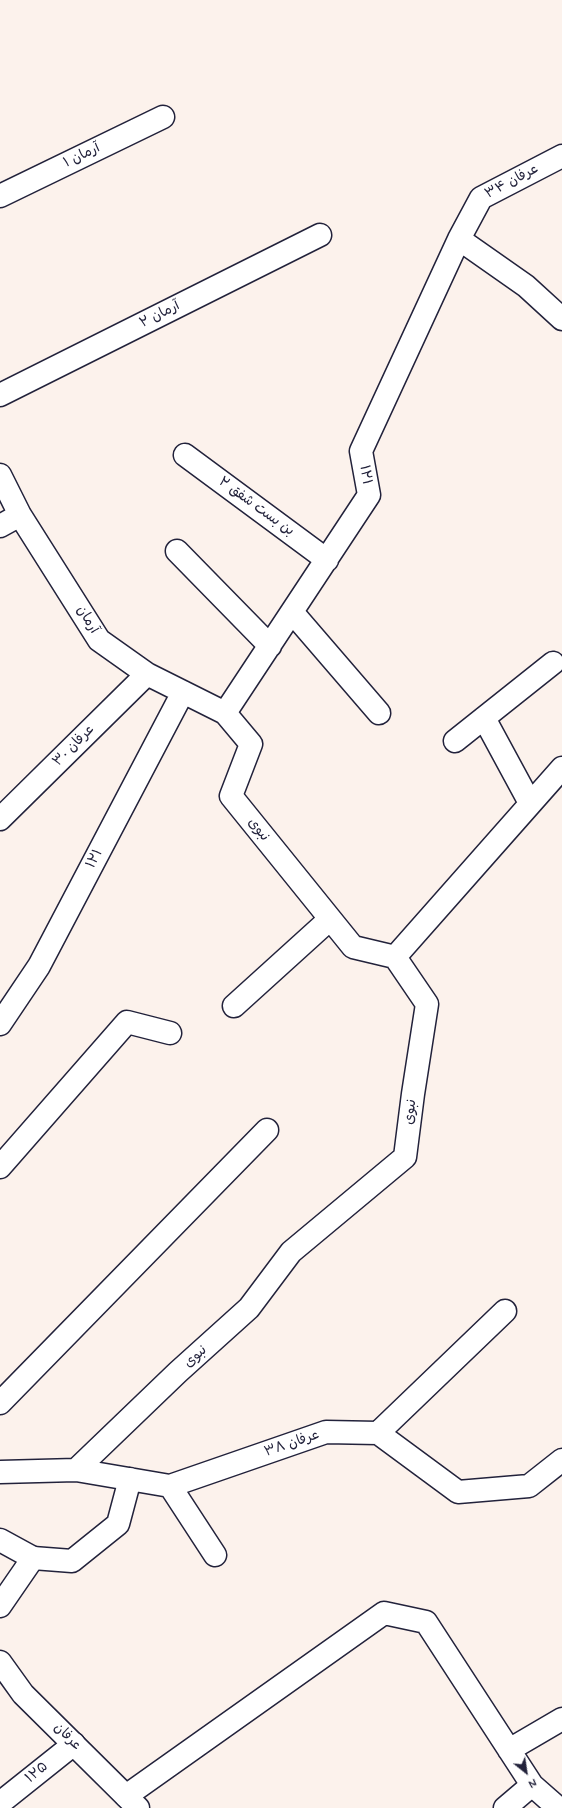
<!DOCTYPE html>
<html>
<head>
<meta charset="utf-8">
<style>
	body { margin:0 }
	#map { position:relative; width:562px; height:1808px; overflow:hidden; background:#fcf2ec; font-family:Mynerve,sans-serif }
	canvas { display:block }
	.north { position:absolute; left:506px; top:1752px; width:40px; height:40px; -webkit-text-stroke:3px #fff; paint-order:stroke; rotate:150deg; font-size:11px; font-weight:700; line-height:16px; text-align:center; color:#22223b }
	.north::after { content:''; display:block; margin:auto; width:14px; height:18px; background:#22223b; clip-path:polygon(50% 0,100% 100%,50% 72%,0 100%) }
</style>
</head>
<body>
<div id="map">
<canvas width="562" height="1808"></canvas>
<div class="north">N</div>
</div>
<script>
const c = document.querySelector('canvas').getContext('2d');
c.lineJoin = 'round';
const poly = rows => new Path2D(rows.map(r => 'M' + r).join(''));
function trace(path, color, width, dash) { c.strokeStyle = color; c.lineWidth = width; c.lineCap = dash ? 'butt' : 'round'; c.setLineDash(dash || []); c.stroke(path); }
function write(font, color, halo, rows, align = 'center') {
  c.font = font + ' Mynerve,"Playpen Sans Arabic",sans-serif'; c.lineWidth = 3; c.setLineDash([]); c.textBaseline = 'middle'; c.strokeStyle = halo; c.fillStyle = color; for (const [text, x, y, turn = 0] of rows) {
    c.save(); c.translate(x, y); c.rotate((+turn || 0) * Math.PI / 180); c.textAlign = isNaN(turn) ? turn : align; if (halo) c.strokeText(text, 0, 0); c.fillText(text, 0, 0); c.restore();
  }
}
const minor = poly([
	[0,196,163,117],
	[459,239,526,286,562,319],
	[0,395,320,235],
	[185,455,327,560],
	[0,475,20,515,99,640,147,674,225,713,251,744,231,796,353,947,395,957,427,1004,413,1094,405,1157,291,1252,249,1308,178,1372,76,1470],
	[0,526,20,515],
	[177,551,270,646],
	[292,612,379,713],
	[225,713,369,495,361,451,459,239,481,198,562,156],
	[484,718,530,803],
	[455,741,553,663],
	[0,819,147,674],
	[395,957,562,768],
	[234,1006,330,919],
	[0,1024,39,966,183,692],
	[0,1167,127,1022,170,1033],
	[0,1403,267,1130],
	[378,1433,505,1311],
	[0,1472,76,1470,170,1486,326,1432,378,1433,458,1492,529,1486,562,1460],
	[170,1486,215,1555],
	[33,1558,72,1561,118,1524,130,1479],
	[509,1750,562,1719],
	[126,1796,384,1613,426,1622,532,1785,558,1808],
	[0,1803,74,1744],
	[505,1808,532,1785]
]);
const tertiary = poly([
	[0,1540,33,1558,0,1606],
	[0,1662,23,1694,138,1808]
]);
trace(minor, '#22223b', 25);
trace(tertiary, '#22223b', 25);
trace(minor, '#fff', 22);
trace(tertiary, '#fff', 22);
write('14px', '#22223b', '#fff', [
	["آرمان ۱",82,156,-26],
	["عرفان ۳۴",512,182,-28],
	["آرمان ۲",160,315,-27],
	["۱۲۱",365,475,81],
	["بن بست شفق ۲",256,507,36],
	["آرمان",87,620,58],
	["عرفان ۳۰",74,746,-45],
	["نبوی",258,830,51],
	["۱۲۱",95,859,-62],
	["نبوی",411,1112,-83],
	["نبوی",196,1357,-42],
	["عرفان ۳۸",292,1444,-19],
	["عرفان",67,1737,45],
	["۱۲۵",37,1773,-39]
]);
</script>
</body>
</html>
